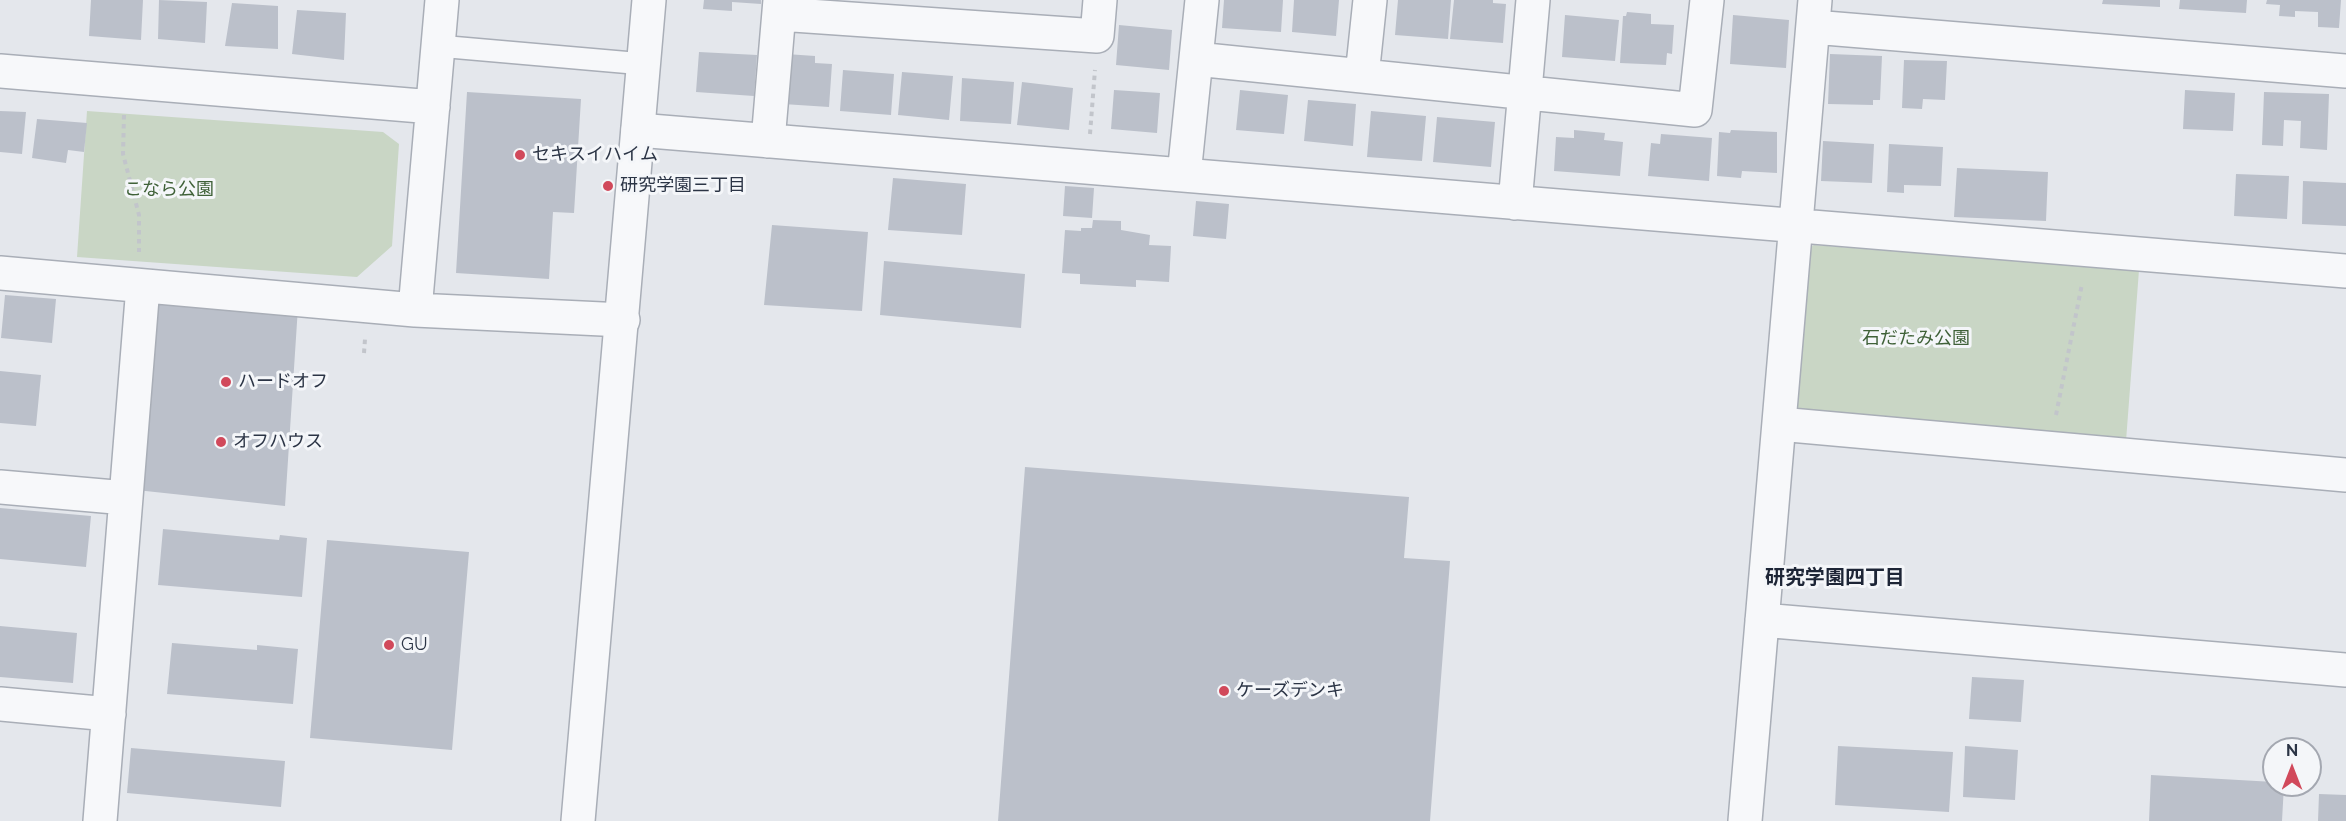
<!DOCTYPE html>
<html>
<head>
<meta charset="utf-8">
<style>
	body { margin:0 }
	#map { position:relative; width:2346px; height:821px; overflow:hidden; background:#e4e7ec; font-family:Raleway,sans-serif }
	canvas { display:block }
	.north { position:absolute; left:2262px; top:737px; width:60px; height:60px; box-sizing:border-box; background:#f4f6f9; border:2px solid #a4a8b1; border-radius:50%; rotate:0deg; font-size:16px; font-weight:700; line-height:24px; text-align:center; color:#2b3445 }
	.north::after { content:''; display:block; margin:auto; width:21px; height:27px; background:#d1495b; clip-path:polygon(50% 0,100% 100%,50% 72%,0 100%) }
</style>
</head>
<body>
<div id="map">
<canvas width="2346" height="821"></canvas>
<div class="north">N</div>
</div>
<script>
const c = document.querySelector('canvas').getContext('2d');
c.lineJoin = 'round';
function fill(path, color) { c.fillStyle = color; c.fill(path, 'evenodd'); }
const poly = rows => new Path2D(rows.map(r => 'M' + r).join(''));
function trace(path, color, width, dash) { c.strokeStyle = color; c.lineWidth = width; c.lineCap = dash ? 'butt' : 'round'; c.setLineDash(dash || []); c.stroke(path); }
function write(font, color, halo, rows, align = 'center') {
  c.font = font + ' Raleway,"Noto Sans JP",sans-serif'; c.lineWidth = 6; c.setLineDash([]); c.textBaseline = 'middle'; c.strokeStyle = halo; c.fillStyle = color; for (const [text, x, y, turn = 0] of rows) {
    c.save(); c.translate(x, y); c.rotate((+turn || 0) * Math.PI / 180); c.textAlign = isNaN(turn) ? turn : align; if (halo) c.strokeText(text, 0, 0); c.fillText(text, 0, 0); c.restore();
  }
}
fill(poly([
	[87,111,383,132,399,144,392,246,357,277,77,257],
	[1814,245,2139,270,2126,441,1805,417,1793,401,1803,252]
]), '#c9d6c5');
fill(poly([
	[91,0,143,0,141,40,89,36],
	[159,0,207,2,205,43,158,39],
	[704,0,761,0,761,4,732,2,732,11,703,9],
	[1224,0,1283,0,1281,32,1222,28],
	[1294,0,1339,0,1336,36,1292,32],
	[1398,0,1451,0,1448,39,1395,35],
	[1454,0,1493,0,1493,3,1506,4,1503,43,1450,39],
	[2103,0,2160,0,2160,7,2102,4],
	[2180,0,2247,0,2246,13,2179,9],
	[2267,0,2341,0,2339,28,2318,27,2318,12,2295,11,2295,17,2279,16,2280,5,2266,4],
	[232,3,278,6,278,49,225,46],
	[297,10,346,13,344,60,292,54],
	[1627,12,1651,14,1651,24,1674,25,1672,54,1667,53,1666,65,1620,63,1623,16,1626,16],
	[1565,15,1619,20,1615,61,1562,57],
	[1733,15,1789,20,1786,68,1730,64],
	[1119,25,1172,30,1169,70,1116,65],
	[699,52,757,55,754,96,696,92],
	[786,54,815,56,815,63,832,64,829,107,783,104],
	[1830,54,1882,56,1880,100,1873,100,1873,105,1828,104],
	[1904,60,1947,61,1945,100,1923,99,1922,109,1902,108],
	[843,70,894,74,891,115,840,111],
	[902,72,953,76,949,120,898,115],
	[962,78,1014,82,1011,124,960,121],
	[1022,82,1073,88,1069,130,1017,125],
	[1114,90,1160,93,1157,133,1111,129],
	[1240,90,1288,95,1284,134,1236,130],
	[2185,90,2235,93,2233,131,2183,129],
	[467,92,581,99,574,213,553,212,549,279,456,273],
	[2264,92,2329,94,2327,150,2300,148,2301,121,2284,120,2283,146,2262,145],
	[1308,100,1356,104,1353,146,1304,141],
	[0,111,26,112,22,154,0,152],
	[1371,111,1426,116,1422,161,1367,157],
	[1437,117,1495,122,1491,167,1433,162],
	[37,119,87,123,84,152,68,150,66,163,32,158],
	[1574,130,1605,133,1604,140,1623,142,1620,176,1554,171,1556,137,1574,138],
	[1731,130,1777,132,1777,173,1742,171,1741,178,1717,176,1719,132,1730,133],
	[1661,134,1712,138,1709,181,1648,176,1651,143,1660,144],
	[1823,141,1874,144,1872,183,1821,181],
	[1889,144,1943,147,1941,186,1904,185,1904,193,1887,192],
	[1957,168,2048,172,2046,221,1954,217],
	[2236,174,2289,176,2287,219,2234,216],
	[893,178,966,184,962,235,888,230],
	[2303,181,2346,183,2346,226,2302,224],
	[1065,186,1094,188,1092,218,1063,216],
	[1196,201,1229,204,1226,239,1193,236],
	[1093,220,1121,221,1121,230,1150,235,1149,245,1171,246,1169,282,1136,280,1136,287,1080,284,1080,274,1062,273,1065,230,1081,231,1081,228,1092,228],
	[772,225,868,232,862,311,764,305],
	[884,261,1025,274,1021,328,880,315],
	[153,294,298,307,285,506,127,489],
	[5,295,56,299,52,343,1,338],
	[0,371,41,375,36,426,0,423],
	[1025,467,1409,497,1404,558,1450,561,1430,821,998,821],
	[0,508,91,516,86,567,0,559],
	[163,529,279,540,280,535,307,538,302,597,158,585],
	[327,540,469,552,452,750,310,738],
	[0,626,77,633,73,683,0,677],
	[172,643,257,650,257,645,298,649,293,704,167,694],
	[1972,677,2024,680,2021,722,1969,719],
	[1838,746,1953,752,1949,812,1835,805],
	[1965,746,2018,750,2015,800,1963,797],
	[131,748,285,761,281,807,127,793],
	[2151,775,2274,782,2274,785,2284,785,2282,821,2149,821],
	[2319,794,2346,795,2346,821,2318,821]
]), '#bbc0ca');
const service = poly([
	[438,46,644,64]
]);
const minor = poly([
	[779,14,1097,36,1100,0],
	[1813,27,2346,71],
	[1196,59,1695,110,1707,0],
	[0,71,433,107],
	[1362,76,1370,0],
	[638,130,2346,271],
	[768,141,780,0],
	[1184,175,1202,0],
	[1515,203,1533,0],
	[0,273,415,310,623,320],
	[415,310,442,0],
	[1779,424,2346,475],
	[0,487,126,498],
	[1762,620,2346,670],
	[0,704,109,714],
	[100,821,143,286],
	[1745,821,1815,0]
]);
const tertiary = poly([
	[578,821,649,0]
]);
trace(service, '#a9aeb7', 24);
trace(minor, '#a9aeb7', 36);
trace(tertiary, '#a9aeb7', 36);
trace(poly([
	[124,115,123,154,139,215,139,252],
	[1090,134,1095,70],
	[364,353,365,339],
	[2056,415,2082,284]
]), '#c2c5cb', 4, [4.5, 4.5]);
trace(service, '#f7f8fa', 21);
trace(minor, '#f7f8fa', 33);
trace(tertiary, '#f7f8fa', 33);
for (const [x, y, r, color] of [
	[520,155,6,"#d1495b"],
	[608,186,6,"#d1495b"],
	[226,382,6,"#d1495b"],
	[221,442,6,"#d1495b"],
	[389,645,6,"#d1495b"],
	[1224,691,6,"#d1495b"]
]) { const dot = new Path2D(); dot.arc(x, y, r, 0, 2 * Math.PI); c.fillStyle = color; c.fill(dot); trace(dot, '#f4f6f9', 2); }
write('18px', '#2b3445', '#f4f6f9', [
	["セキスイハイム",532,155],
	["研究学園三丁目",620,186],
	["ハードオフ",238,382],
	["オフハウス",233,442],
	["GU",401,645],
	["ケーズデンキ",1236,691]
], 'left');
write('18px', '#3f6138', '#f4f6f9', [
	["こなら公園",169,190],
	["石だたみ公園",1916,339]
]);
write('bold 20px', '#1d2536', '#f4f6f9', [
	["研究学園四丁目",1835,578]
]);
</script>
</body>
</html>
